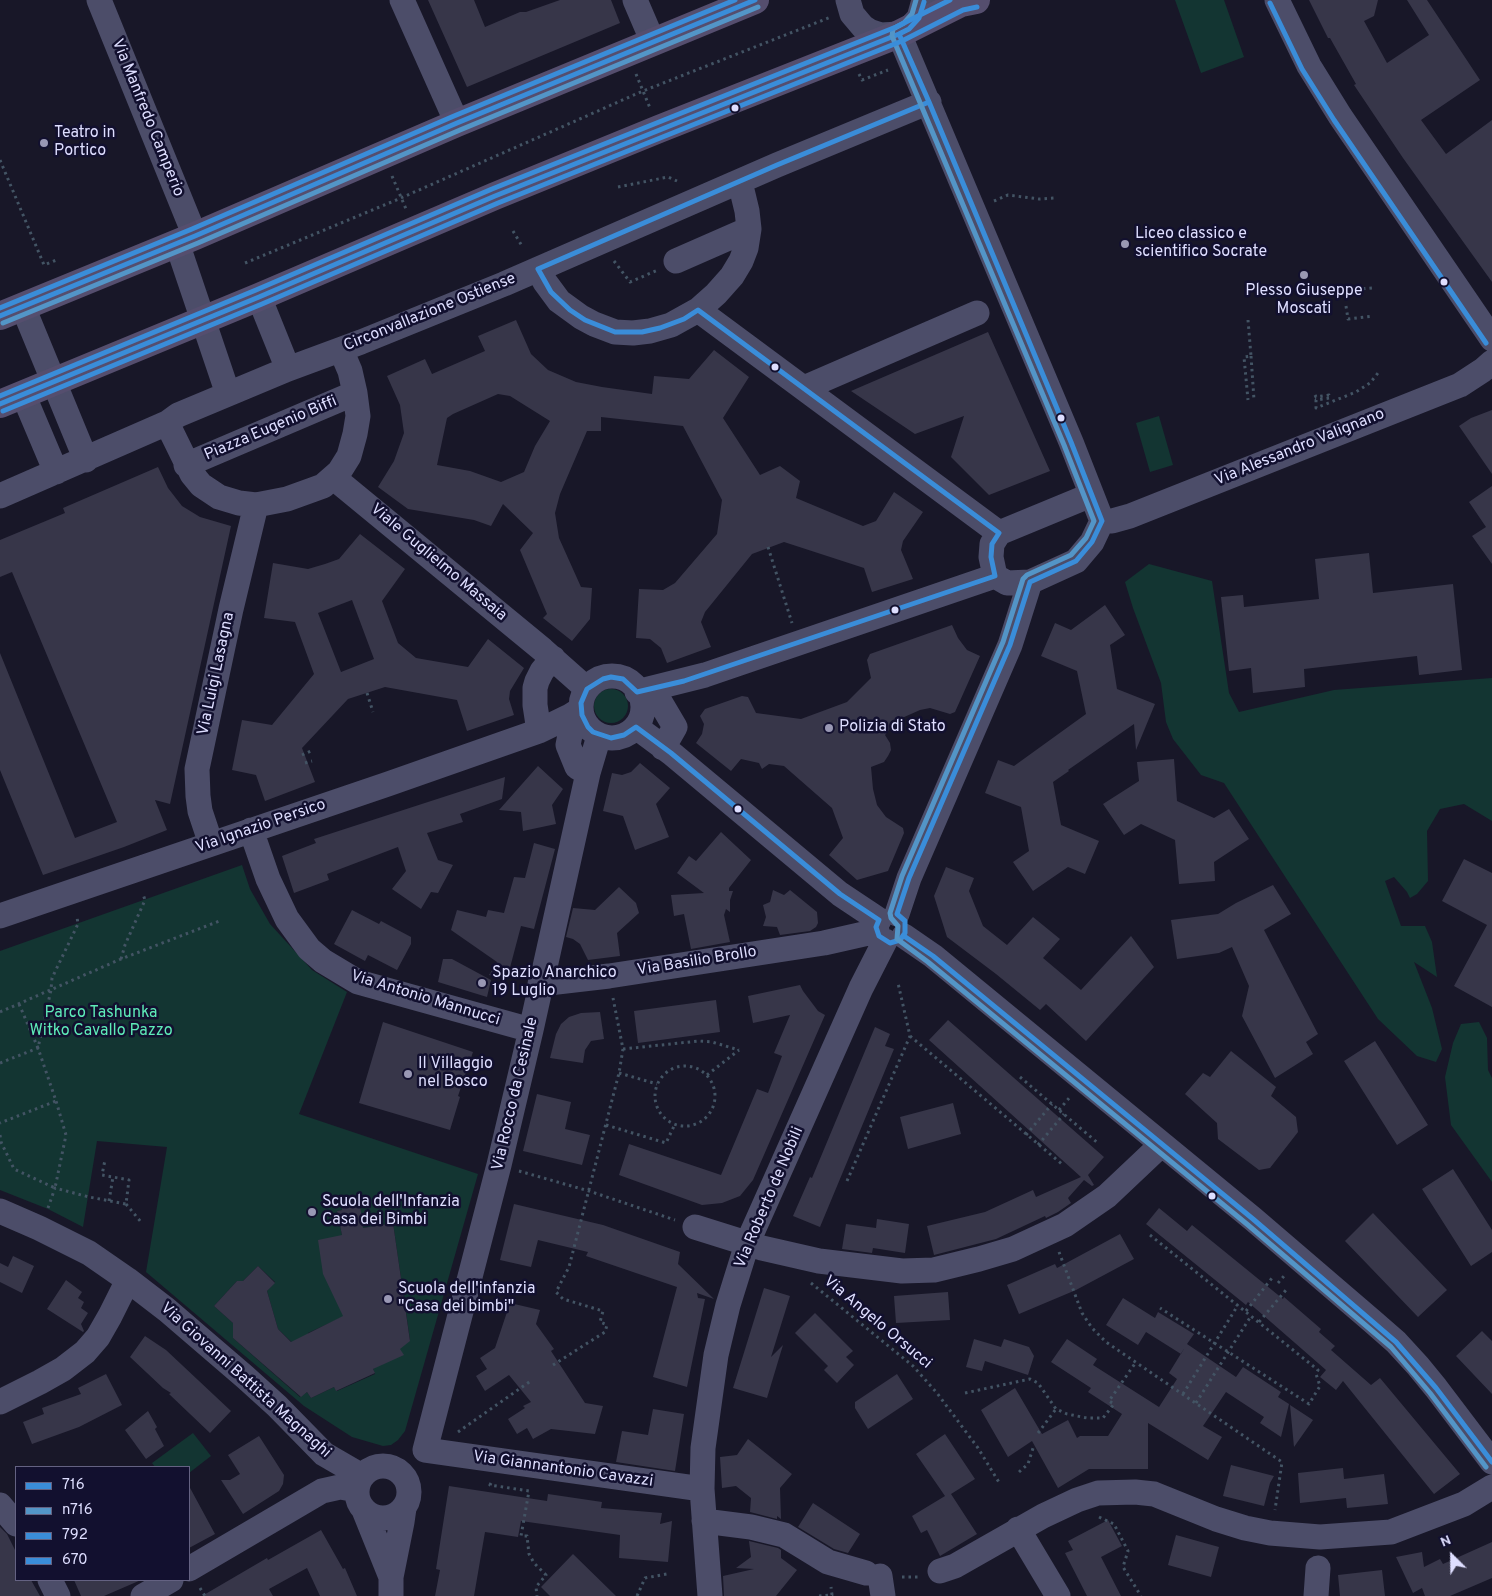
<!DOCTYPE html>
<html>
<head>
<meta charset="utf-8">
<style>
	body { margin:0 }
	#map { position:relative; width:1492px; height:1596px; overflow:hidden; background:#181728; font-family:Overpass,sans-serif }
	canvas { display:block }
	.legend { position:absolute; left:15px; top:1466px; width:175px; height:115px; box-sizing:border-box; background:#12102f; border:1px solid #646282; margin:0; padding:6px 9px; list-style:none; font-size:15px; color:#dedeff }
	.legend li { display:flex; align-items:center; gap:10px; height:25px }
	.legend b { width:25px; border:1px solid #646282 }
	.north { position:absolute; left:1427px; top:1531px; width:50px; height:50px; -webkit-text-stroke:4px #12102f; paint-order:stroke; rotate:337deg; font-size:14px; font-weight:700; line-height:20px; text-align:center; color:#dedeff }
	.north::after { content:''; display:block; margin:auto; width:18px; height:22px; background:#dedeff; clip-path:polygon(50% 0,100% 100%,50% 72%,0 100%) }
</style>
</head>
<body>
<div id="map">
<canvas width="1492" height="1596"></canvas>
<ul class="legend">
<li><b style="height:6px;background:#3a8dd9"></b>716</li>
<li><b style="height:6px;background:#5395c7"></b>n716</li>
<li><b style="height:6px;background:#3a8dd9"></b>792</li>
<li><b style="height:6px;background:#3a8dd9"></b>670</li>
</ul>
<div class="north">N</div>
</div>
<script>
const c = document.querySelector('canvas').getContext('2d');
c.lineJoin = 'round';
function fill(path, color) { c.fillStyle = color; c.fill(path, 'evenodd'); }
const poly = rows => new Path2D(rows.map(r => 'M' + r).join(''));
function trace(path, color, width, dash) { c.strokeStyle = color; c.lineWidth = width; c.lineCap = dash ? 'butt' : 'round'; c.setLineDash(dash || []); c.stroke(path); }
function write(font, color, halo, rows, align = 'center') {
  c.font = font + ' Overpass,sans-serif'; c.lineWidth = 5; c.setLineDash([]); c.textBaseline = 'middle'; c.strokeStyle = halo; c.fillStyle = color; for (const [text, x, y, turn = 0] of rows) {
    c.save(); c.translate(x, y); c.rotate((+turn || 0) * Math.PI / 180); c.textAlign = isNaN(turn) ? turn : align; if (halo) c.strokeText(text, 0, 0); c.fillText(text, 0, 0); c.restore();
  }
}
fill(poly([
	[1175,0,1224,0,1244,57,1201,73],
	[1159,416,1173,465,1150,472,1136,423],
	[1149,564,1212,581,1229,693,1239,712,1334,690,1492,678,1492,821,1464,804,1440,809,1427,831,1428,881,1417,894,1410,898,1407,892,1394,877,1385,881,1401,926,1425,926,1432,942,1437,977,1414,962,1432,1008,1442,1049,1436,1062,1417,1056,1378,1019,1224,783,1201,775,1173,739,1166,722,1161,683,1133,608,1125,582],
	'594 706a17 17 0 1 1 34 0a17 17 0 1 1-34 0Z',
	[242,865,250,889,270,924,312,970,347,992,299,1114,478,1174,405,1431,398,1440,391,1445,383,1446,352,1437,304,1406,146,1272,167,1147,97,1141,83,1227,48,1209,0,1190,0,951],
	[359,1196,363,1228,393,1223,410,1340,373,1369,375,1374,337,1391,334,1387,311,1398,307,1392,300,1397,233,1338,233,1323,214,1306,237,1281,243,1281,258,1266,275,1282,267,1291,278,1329,308,1358,308,1333,349,1314,342,1235,337,1211,342,1210,341,1200],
	[1479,1022,1487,1038,1488,1070,1492,1078,1492,1182,1451,1125,1445,1077,1453,1043,1461,1024],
	[193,1433,211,1456,189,1473,189,1467,155,1467,152,1463]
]), '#133532');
fill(poly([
	[428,0,474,0,485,27,520,12,526,12,560,0,611,0,620,23,467,87],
	[1309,0,1378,0,1374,16,1364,21,1387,63,1429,35,1407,0,1427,0,1480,80,1421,120,1446,154,1492,120,1492,282,1403,158,1354,85,1356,84,1330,38,1328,38],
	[516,320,531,354,548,370,576,382,602,387,652,394,654,376,689,379,714,350,749,377,723,418,760,475,780,466,800,481,796,498,863,526,876,521,894,492,923,512,903,541,901,550,913,579,872,592,864,568,784,542,752,554,705,612,701,622,711,647,667,663,661,648,650,639,636,638,639,589,663,590,675,583,717,534,722,500,683,426,601,417,601,431,587,431,560,494,555,513,559,538,581,587,592,588,590,619,572,641,543,618,547,614,520,550,533,533,503,504,491,526,474,520,408,509,378,487,394,461,404,433,400,405,387,376,425,359,432,374,485,351,478,336],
	[498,394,510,396,550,421,535,446,524,472,501,482,470,471,437,465,447,418,453,414],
	[988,332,1050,471,989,495,951,457,964,416,915,434,851,391],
	[1492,410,1492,474,1459,426,1471,418],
	[158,467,168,488,182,506,200,517,231,526,170,804,155,800,167,830,124,847,43,875,0,770,0,653,75,838,117,822,12,572,0,577,0,540,65,513,63,508],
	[1492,486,1492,564,1472,536,1486,527,1469,502],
	[360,534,405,569,382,601,398,643,416,658,468,667,488,639,524,668,510,691,509,699,514,715,467,731,457,700,385,687,348,699,302,748,315,782,265,801,256,775,232,770,242,720,272,725,314,674,295,622,264,618,273,563,308,569,325,564,339,559],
	[352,600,374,659,341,672,318,613],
	[1369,553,1373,593,1453,584,1462,670,1419,675,1417,656,1304,669,1305,687,1253,693,1251,668,1229,671,1221,597,1243,595,1244,607,1319,599,1315,559],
	[1105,605,1125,635,1110,645,1117,689,1155,704,1136,750,1134,724,1068,770,1069,771,1053,782,1061,825,1099,841,1085,874,1068,867,1033,891,1013,862,1029,851,1021,807,985,793,998,760,1014,766,1086,714,1077,671,1041,656,1055,623,1071,630],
	[952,625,958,638,967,650,980,656,955,712,950,714,930,708,920,710,902,718,893,725,885,735,890,743,891,750,888,756,884,762,871,767,873,789,877,805,886,817,903,828,904,833,888,871,857,880,829,855,843,838,832,808,784,766,769,764,762,769,759,763,741,759,731,771,696,743,702,734,704,724,700,716,705,709,742,696,748,697,756,713,801,719,847,702,871,678,867,660,870,654],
	[1174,759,1177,801,1214,818,1229,809,1249,839,1214,862,1215,881,1179,884,1175,840,1141,824,1124,835,1103,804,1139,781,1137,762],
	[640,763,670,788,656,804,669,837,635,850,623,816,603,811,612,773,622,775,631,772],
	[538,766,563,789,552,805,556,824,523,831,521,812,499,810],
	[505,777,502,799,460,814,463,822,427,833,438,860,453,865,438,893,431,892,421,909,392,889,406,871,398,847,327,874,329,880,294,893,282,856,316,843,314,839],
	[721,832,751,860,729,888,729,891,733,891,730,900,730,912,726,909,724,915,730,942,691,949,684,914,674,916,671,895,704,893,677,873,689,856,696,861],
	[534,843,555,849,534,929,521,926,507,979,489,975,497,962,451,930,457,910,486,917,488,910,504,913,514,877,525,878],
	[1464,859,1492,873,1492,1007,1454,986,1487,925,1442,901],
	[946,867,974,878,969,891,983,926,1007,945,1033,917,1060,939,1043,958,1081,990,1131,936,1154,967,1086,1041,1046,1004,1040,1010,996,974,947,937,934,896],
	[1273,885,1291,914,1264,930,1318,1034,1306,1042,1313,1054,1275,1078,1242,1016,1249,986,1232,947,1219,953,1177,959,1171,920,1218,914,1236,903],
	[619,887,636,903,639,913,617,933,620,956,588,960,580,944,573,939,566,937,573,908,595,910],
	[773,890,784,895,790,890,817,912,818,923,816,927,810,931,780,935,777,927,763,926,766,917,763,905,770,902],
	[352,910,379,924,381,921,411,937,411,944,397,970,368,955,365,961,334,944],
	[443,959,452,959,491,980,487,997,438,982],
	[800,985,803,991,818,1011,825,1015,753,1180,740,1196,722,1203,702,1205,619,1175,629,1144,721,1175,757,1089,768,1093,782,1056,774,1053,790,1015,753,1023,748,996],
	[716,1000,720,1032,638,1043,634,1011],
	[600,1012,604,1039,591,1041,585,1050,583,1063,550,1058,556,1034,561,1024,569,1017,581,1013],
	[948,1020,1104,1157,1088,1175,1094,1185,1092,1186,1084,1180,1068,1198,1071,1203,1058,1212,1046,1218,1045,1216,996,1239,934,1255,927,1226,985,1212,1033,1190,1036,1197,1081,1177,929,1040],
	[383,1022,473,1052,458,1096,460,1097,450,1130,359,1103],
	[875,1027,890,1034,885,1046,894,1049,820,1227,793,1216,810,1177,812,1178],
	[1375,1041,1428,1125,1397,1145,1344,1061],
	[1231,1051,1276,1087,1271,1096,1296,1117,1298,1132,1270,1168,1259,1170,1218,1139,1217,1123,1185,1094,1203,1073,1210,1077],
	[537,1094,571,1102,565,1129,590,1135,582,1165,523,1151],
	[953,1103,961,1134,908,1149,900,1117],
	[1453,1169,1492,1230,1492,1252,1471,1266,1422,1189],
	[359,1196,363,1228,393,1223,410,1341,400,1349,404,1355,373,1369,375,1373,336,1391,334,1387,311,1398,307,1392,301,1397,233,1338,233,1323,214,1306,237,1281,243,1281,258,1266,275,1283,267,1291,278,1329,291,1342,343,1316,323,1274,318,1240,342,1235,337,1211,342,1210,341,1200],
	[514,1204,603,1225,680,1252,678,1264,714,1299,697,1293,698,1298,705,1299,687,1387,653,1377,677,1287,586,1256,588,1252,538,1240,531,1267,500,1260],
	[1159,1208,1187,1231,1192,1225,1283,1299,1284,1297,1321,1329,1319,1332,1335,1346,1331,1350,1371,1385,1380,1378,1460,1474,1434,1494,1343,1381,1336,1390,1320,1377,1326,1370,1248,1302,1246,1305,1146,1224],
	[1373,1213,1447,1290,1418,1317,1345,1241],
	[877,1219,909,1224,905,1253,873,1248,872,1253,842,1249,846,1224,876,1228],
	[1120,1234,1134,1259,1076,1290,1019,1314,1007,1285,1055,1264,1057,1268],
	[13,1256,34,1266,22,1293,0,1282,0,1263,8,1267],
	[66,1280,82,1292,78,1298,84,1302,81,1308,88,1313,81,1324,84,1331,83,1332,47,1309],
	[764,1288,790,1296,771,1357,783,1345,767,1398,733,1388],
	[948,1292,950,1320,896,1323,894,1296],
	[1123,1298,1155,1318,1158,1312,1194,1334,1187,1344,1236,1377,1243,1367,1281,1392,1278,1397,1289,1404,1281,1437,1260,1423,1264,1417,1226,1392,1203,1426,1222,1437,1208,1460,1148,1423,1148,1469,1089,1469,1058,1488,1032,1441,1008,1457,981,1410,1015,1388,1042,1434,1068,1420,1077,1438,1080,1436,1108,1436,1122,1414,1088,1392,1091,1388,1051,1362,1067,1339,1097,1359,1093,1365,1159,1407,1177,1379,1169,1373,1185,1347,1181,1354,1146,1332,1138,1345,1106,1325],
	[510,1303,540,1310,536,1324,554,1349,551,1351,585,1403,603,1406,595,1434,551,1429,533,1439,527,1428,517,1434,508,1419,525,1408,523,1406,531,1402,509,1375,485,1391,476,1376,487,1369,480,1358,495,1348],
	[815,1313,853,1351,846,1357,854,1365,837,1383,824,1370,828,1366,795,1333],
	[1482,1331,1492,1341,1492,1394,1456,1356],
	[145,1336,166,1350,231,1411,210,1433,169,1394,171,1393,163,1388,130,1357],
	[974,1339,1001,1347,1004,1339,1029,1347,1034,1356,1028,1375,985,1361,982,1371,966,1367],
	[106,1374,122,1405,79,1427,32,1444,23,1422,44,1414,42,1408,81,1394,78,1388],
	[897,1374,913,1399,868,1429,855,1408,855,1402],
	[1290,1405,1313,1420,1294,1447],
	[653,1409,684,1414,675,1471,616,1462,622,1431,648,1435],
	[148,1411,157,1427,155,1429,164,1446,146,1459,125,1430],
	[945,1434,975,1479,951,1494,977,1534,940,1556,927,1530,921,1533,912,1516,945,1496,916,1454],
	[259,1436,284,1475,283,1484,279,1491,243,1514,221,1480,230,1480,240,1474,228,1455],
	[748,1439,792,1474,780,1488,781,1519,777,1516,777,1519,750,1512,751,1498,736,1486,722,1488,720,1457,737,1455],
	[1231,1465,1274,1476,1270,1483,1264,1506,1223,1496],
	[1343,1468,1344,1479,1384,1474,1388,1504,1347,1508,1346,1498,1300,1503,1298,1473],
	[189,1486,215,1534,189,1548],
	[449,1486,547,1501,548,1494,602,1502,601,1508,662,1513,660,1524,672,1521,668,1562,619,1558,620,1535,521,1521,518,1537,485,1532,474,1596,435,1596,440,1570,436,1569],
	[813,1503,860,1534,848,1553,834,1549,798,1527],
	[1108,1520,1122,1546,1101,1557,1121,1596,1087,1596,1065,1553,1073,1550,1068,1541],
	[0,1527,7,1534,16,1552,16,1580,31,1580,40,1596,0,1596],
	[321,1530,343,1569,345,1568,357,1596,320,1596,307,1568,269,1589,273,1596,202,1596,267,1558,268,1560],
	[1176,1535,1219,1547,1211,1577,1168,1565],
	[749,1541,778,1548,781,1550,781,1558,797,1570,776,1596,724,1596,723,1576,754,1569,736,1568,751,1557],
	[1492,1542,1492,1578,1450,1596,1425,1596,1422,1588,1413,1593,1396,1557,1422,1552,1424,1567,1440,1559,1443,1564],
	[573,1554,616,1596,550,1596,541,1587],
	[1382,1570,1385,1596,1340,1596,1338,1575],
	[74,1580,141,1580,104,1596,81,1596]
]), '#373649');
trace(poly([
	[636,74,650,108],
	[859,74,862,80,888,70],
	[0,160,44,265,59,259],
	[392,176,406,209],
	[618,187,668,177,677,181],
	[994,201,1008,195,1039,199,1054,198],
	[513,231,522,246],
	[614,261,630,282,658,270],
	[245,263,401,198,643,91,831,17],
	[1350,290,1372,288],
	[1346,306,1348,319,1373,316],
	[1248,320,1251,356,1244,357,1248,400],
	[1251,356,1254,400],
	[1315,395,1316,397,1329,395,1330,398,1316,400,1316,408,1356,392,1370,383,1378,373],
	[768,547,792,623],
	[367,693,373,712],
	[302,755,313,750],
	[305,763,312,761],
	[121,959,125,945,145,900,143,894],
	[19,1004,38,1048,51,990,52,978,78,924,77,917],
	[0,1012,121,959,222,920],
	[910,1036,1063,1165],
	[623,1049,699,1041,712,1042,739,1050],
	[0,1063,38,1048,56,1101,0,1123],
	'655 1096a30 30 0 1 1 60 0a30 30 0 1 1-60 0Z',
	[619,1073,657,1084],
	[707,1075,739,1050],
	[1020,1077,1099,1144],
	[1059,1110,1070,1097],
	[606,1125,666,1143,675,1124],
	[0,1135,1,1142,14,1169,55,1188,66,1135,56,1101],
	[1026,1135,1052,1104],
	[1038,1145,1064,1114],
	[519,1171,589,1191,675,1220],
	[847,1181,910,1036,898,983],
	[109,1201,113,1177],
	[126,1204,141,1222],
	[48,1208,55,1188,89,1197,126,1204,129,1180,102,1175,105,1160],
	[1150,1235,1318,1370,1316,1374,1320,1386,1309,1404,1160,1308],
	[1059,1252,1082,1313,1092,1328,1106,1342,1282,1462,1275,1510],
	[811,1283,913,1366,937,1393,978,1448,1000,1484],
	[1278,1283,1284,1276],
	[1246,1311,1272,1278],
	[1259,1322,1286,1290],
	[553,1365,605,1332,607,1325,600,1322,603,1311,563,1299,556,1292,569,1267,619,1073,623,1049,613,998],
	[965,1393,1030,1379,1038,1383,1056,1409,1067,1414,1087,1418,1103,1418,1114,1404,1109,1401,1136,1362],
	[1183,1394,1238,1305],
	[1196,1403,1251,1316],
	[458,1432,532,1380],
	[1038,1433,1056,1409],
	[1019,1472,1028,1464,1034,1445],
	[491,1483,490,1485,529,1491,521,1536,527,1536,529,1554,534,1563,546,1575,536,1587,537,1596],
	[1099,1517,1114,1524,1128,1551,1123,1567,1141,1596],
	[902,1577,918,1577],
	[200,1588,205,1596],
	[637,1596,645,1578,667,1574],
	[819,1596,832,1595,831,1587]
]), '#435464', 3, [2.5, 4]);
trace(poly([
	[99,0,195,236],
	[402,0,457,123],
	[635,0,653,42],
	[848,0,852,14,863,27,869,31,881,35,899,34,909,29,919,18,924,0],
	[1277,0,1309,66,1340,116,1492,339],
	[899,34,1071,442,1102,521,1092,542,1076,561,1030,582,1007,583,995,576,991,557,992,544,999,533,1091,495],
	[177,243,228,394],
	[676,261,749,229],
	[538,269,545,282,559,301,581,317,594,324,615,332,633,333,650,331,671,325,698,310,716,294,732,276,741,261,746,248,749,229,747,211,740,182],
	[259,297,288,369],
	[23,307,86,460],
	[698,310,999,533],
	[804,388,977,313],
	[23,394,56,472],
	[167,423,192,474,201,485,219,497,239,503,256,505,287,499,312,490,323,486,339,472,349,456,355,434,358,416,355,393,350,371,341,350],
	[186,465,355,393],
	[334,478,543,650,587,689],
	[0,496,167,423,178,415,288,369,361,342,504,284,777,165,929,102],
	[1102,521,1112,521,1130,516,1460,385,1483,370,1492,362],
	'581 707a31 31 0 1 1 62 0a31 31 0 1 1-62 0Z',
	[652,688,675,727,663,748],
	[637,692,705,675,995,576],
	[582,715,570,735,568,745,577,767,588,773],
	[636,727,671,753,840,894,879,920],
	[539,731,535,705,535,688,537,681,542,671,553,658],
	[251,830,268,879,287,919,309,949,323,961,358,982,531,1030],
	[211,844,200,811,198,796,197,769,231,609,256,505],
	[897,914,909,878,1010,645,1030,582],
	[0,916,388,784,539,731,570,716,581,709],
	[904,936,933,956,1253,1219,1372,1321,1396,1342,1418,1366,1436,1388,1492,1462],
	[540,984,609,976,824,943,877,931],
	[0,1211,39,1228,89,1253,128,1280,167,1310,245,1377,277,1406,324,1454,362,1476],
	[695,1227,762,1248,819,1261,902,1271,934,1270,979,1259,1013,1249,1065,1225,1107,1196,1161,1145],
	[0,1402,40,1382,63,1369,85,1352,98,1337,110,1316,128,1280],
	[425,1450,499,1165,531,1030,588,773,599,736],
	[425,1450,702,1489],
	'357 1492a26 26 0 1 1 52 0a26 26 0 1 1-52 0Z',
	[0,1505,16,1524],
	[364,1510,391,1577],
	[704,1521,751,1527,784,1535,828,1562,866,1573],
	[1018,1529,1058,1596],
	[189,1569,322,1491,340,1487,357,1490],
	[940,1571,955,1566,1043,1516,1077,1500,1098,1493,1135,1492,1154,1494,1216,1519,1245,1528,1270,1533,1320,1537,1391,1532,1464,1504,1492,1487],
	[880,1576,883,1596],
	[50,1580,58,1596],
	[143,1596,171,1580],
	[391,1596,391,1577,402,1522,404,1508],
	[710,1596,702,1489,703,1448,716,1355,728,1305,747,1244,861,988,885,941],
	[1316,1596,1318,1568]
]), '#4c4d69', 25);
trace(poly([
	[0,316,195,236,457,123,755,0],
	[0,404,259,297,495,196,659,129,899,34,961,3,976,0]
]), '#554e6e', 28);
trace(poly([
	[899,34,929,102],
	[929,102,1071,442,1102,521,1092,542,1076,561,1030,582,1010,645,909,878,897,914,905,921,905,933,900,940,890,943,879,936,876,927,879,920,840,894,671,753,636,727,624,735,611,738,593,732,588,727,582,715,581,703,587,689,603,679,611,677,623,679,637,692,684,681,995,576,991,557,992,544,999,533,698,310,684,319,660,328,642,332,615,332,585,320,570,310,551,292,538,269,777,165,929,102],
	[0,316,195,236,457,123,755,0],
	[0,404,259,297,495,196,899,34,909,29,919,18,924,2],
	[904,936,933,956,1253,1219,1396,1342,1436,1388,1492,1462]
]), '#3a8dd9', 5);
trace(poly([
	[916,0,912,14,904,23,893,29,892,36,1064,445,1094,521,1086,538,1071,555,1027,575,1023,579,1003,642,902,876,890,913,891,918,898,926,897,939,928,962,1248,1225,1391,1347,1430,1393,1486,1467],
	[3,323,198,243,460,130,758,7]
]), '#5395c7', 5);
trace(poly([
	[0,308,192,229,454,116,735,0],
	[0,396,256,290,492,189,896,27,950,0]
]), '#3a8dd9', 5);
trace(poly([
	[1270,3,1302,69,1334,120,1486,343],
	[3,411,262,304,498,203,902,41,963,10,977,7]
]), '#3a8dd9', 5);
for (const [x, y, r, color] of [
	[735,108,4.5,"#dedeff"],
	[44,143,5,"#9998b4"],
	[1125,244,5,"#9998b4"],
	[1304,275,5,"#9998b4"],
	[1444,282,4.5,"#dedeff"],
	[775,367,4.5,"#dedeff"],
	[1061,418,4.5,"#dedeff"],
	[895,610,4.5,"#dedeff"],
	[829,728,5,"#9998b4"],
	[738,809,4.5,"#dedeff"],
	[482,983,5,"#9998b4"],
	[408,1074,5,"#9998b4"],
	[1212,1196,4.5,"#dedeff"],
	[312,1212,5,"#9998b4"],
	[388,1299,5,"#9998b4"]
]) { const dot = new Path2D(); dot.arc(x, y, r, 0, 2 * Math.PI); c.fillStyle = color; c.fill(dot); trace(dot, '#12102f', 2); }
write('16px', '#dedeff', '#12102f', [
	["Via Manfredo Camperio",147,118,68],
	["Circonvallazione Ostiense",430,313,-22],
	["Piazza Eugenio Biffi",271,429,-23],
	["Via Alessandro Valignano",1300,448,-22],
	["Viale Guglielmo Massaia",438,563,40],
	["Via Luigi Lasagna",217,674,-78],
	["Via Ignazio Persico",261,827,-19],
	["Via Basilio Brollo",697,962,-9],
	["Via Antonio Mannucci",425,999,17],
	["Via Rocco da Cesinale",516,1094,-77],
	["Via Roberto de Nobili",770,1198,-67],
	["Via Angelo Orsucci",877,1323,40],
	["Via Giovanni Battista Magnaghi",245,1381,42],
	["Via Giannantonio Cavazzi",563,1470,8]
]);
write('16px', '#dedeff', '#12102f', [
	["Teatro in",54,134],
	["Portico",54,152],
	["Liceo classico e",1135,235],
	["scientifico Socrate",1135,253],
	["Plesso Giuseppe",1304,292,"center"],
	["Moscati",1304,310,"center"],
	["Polizia di Stato",839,728],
	["Spazio Anarchico",492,974],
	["19 Luglio",492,992],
	["Il Villaggio",418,1065],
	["nel Bosco",418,1083],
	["Scuola dell'Infanzia",322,1203],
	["Casa dei Bimbi",322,1221],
	["Scuola dell'infanzia",398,1290],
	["\"Casa dei bimbi\"",398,1308]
], 'left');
write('16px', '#5eebb8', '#12102f', [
	["Parco Tashunka",101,1014],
	["Witko Cavallo Pazzo",101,1032]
]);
</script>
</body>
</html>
